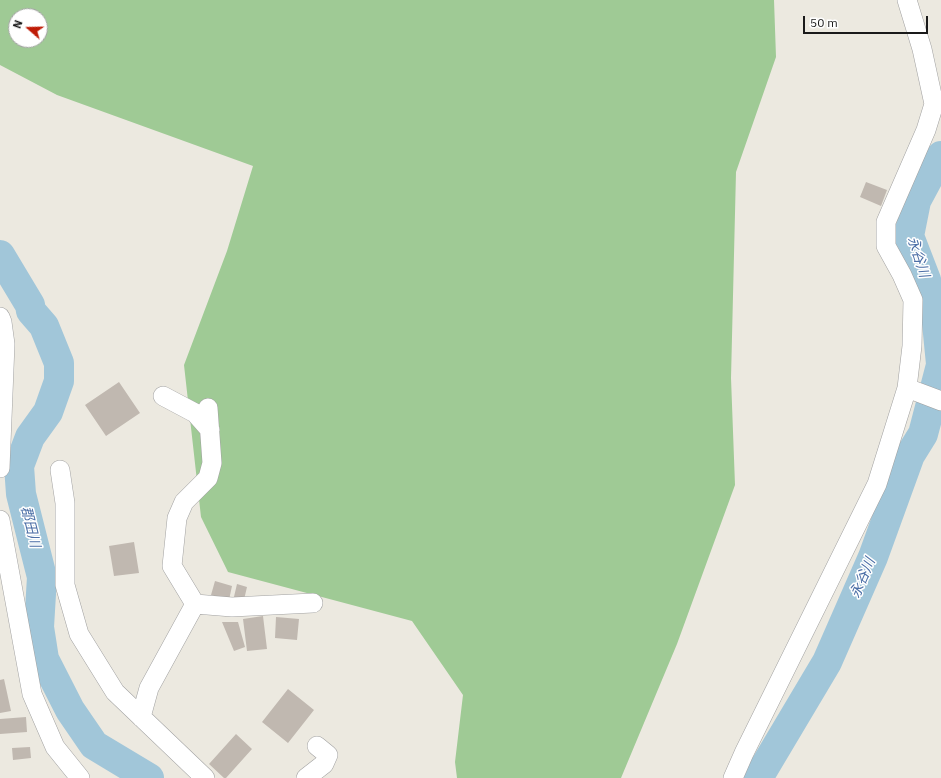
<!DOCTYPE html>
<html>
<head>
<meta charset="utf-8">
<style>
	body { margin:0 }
	#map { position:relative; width:941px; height:778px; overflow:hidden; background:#ece9e0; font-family:"IBM Plex Sans",sans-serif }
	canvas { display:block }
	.north { position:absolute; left:8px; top:8px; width:40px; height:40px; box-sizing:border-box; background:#fff; border:1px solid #a3a3a3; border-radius:50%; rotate:290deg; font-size:11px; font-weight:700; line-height:16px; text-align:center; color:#1a1a1a }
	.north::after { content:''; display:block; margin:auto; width:14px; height:18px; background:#bf1b06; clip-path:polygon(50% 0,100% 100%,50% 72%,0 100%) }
	.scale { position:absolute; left:803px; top:16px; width:125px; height:18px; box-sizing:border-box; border:2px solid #1a1a1a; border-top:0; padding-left:5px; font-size:12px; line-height:14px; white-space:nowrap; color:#1a1a1a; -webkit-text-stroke:3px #fff; paint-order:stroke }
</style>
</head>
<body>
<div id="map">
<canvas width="941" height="778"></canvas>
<div class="north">N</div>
<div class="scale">50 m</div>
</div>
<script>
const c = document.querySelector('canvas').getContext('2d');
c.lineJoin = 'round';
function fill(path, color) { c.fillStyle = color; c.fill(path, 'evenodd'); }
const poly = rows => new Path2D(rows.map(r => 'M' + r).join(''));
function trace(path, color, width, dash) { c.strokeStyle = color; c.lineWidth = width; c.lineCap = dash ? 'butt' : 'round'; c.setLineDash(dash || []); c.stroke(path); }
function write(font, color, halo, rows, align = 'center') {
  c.font = font + ' "IBM Plex Sans","Noto Sans JP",sans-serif'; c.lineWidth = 3; c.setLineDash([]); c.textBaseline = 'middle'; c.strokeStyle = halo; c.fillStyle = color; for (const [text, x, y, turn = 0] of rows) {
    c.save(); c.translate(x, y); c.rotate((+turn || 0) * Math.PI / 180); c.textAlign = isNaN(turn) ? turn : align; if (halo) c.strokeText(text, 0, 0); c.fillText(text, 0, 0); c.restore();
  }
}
fill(poly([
	[0,0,774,0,776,57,736,172,731,378,735,485,677,644,621,778,457,778,455,762,463,695,412,621,228,572,201,517,184,365,227,251,253,166,57,95,0,65],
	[16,16,40,16,40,40,16,40]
]), '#9fca95');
trace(poly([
	[941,156,939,158,916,201,909,236,926,280,937,323,941,364],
	[0,255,30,305,31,311,44,326,59,363,59,381,48,412,30,437,19,466,21,494,42,577,39,627,44,659,70,710,94,745,149,778],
	[758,778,827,662,873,557,910,455,923,434,941,365]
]), '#a1c6d9', 30);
fill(poly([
	[866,182,887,190,881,206,860,197],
	[119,382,140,413,106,436,85,405],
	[134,542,139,573,114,576,109,546],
	[215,581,232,586,229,600,211,595],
	[237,584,247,587,243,604,233,601],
	[263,616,267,649,247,651,243,619],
	[276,617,299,619,297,640,275,638],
	[222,622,238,622,245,647,234,651],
	[4,679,11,711,0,713,0,680],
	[288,689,314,710,288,743,262,722],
	[26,717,27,732,0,734,0,719],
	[236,734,252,749,226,778,224,778,209,764],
	[30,747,31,758,13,760,12,748]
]), '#c0b8b0');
const minor = poly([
	[0,317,2,322,5,344,0,468],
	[907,388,941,401],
	[163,396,195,413,210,430],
	[60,470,65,503,65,585,79,634,115,692,205,778],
	[0,520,32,694,55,747,80,778],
	[195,604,172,566,177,518,184,502,208,478,212,463,208,408],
	[141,717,149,688,195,604,232,607,313,603],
	[306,778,324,764,328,755,317,746],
	[733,778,744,753,877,484,907,388,912,346,913,300,902,275,886,246,886,222,926,130,934,104,922,49,907,0]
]);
trace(minor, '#a1a1a1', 20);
trace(minor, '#fff', 19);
write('italic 14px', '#4b6ea6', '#fff', [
	["永谷川",918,257,72],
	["郡田川",30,527,76],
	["永谷川",863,578,-67]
]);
</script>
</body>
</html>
